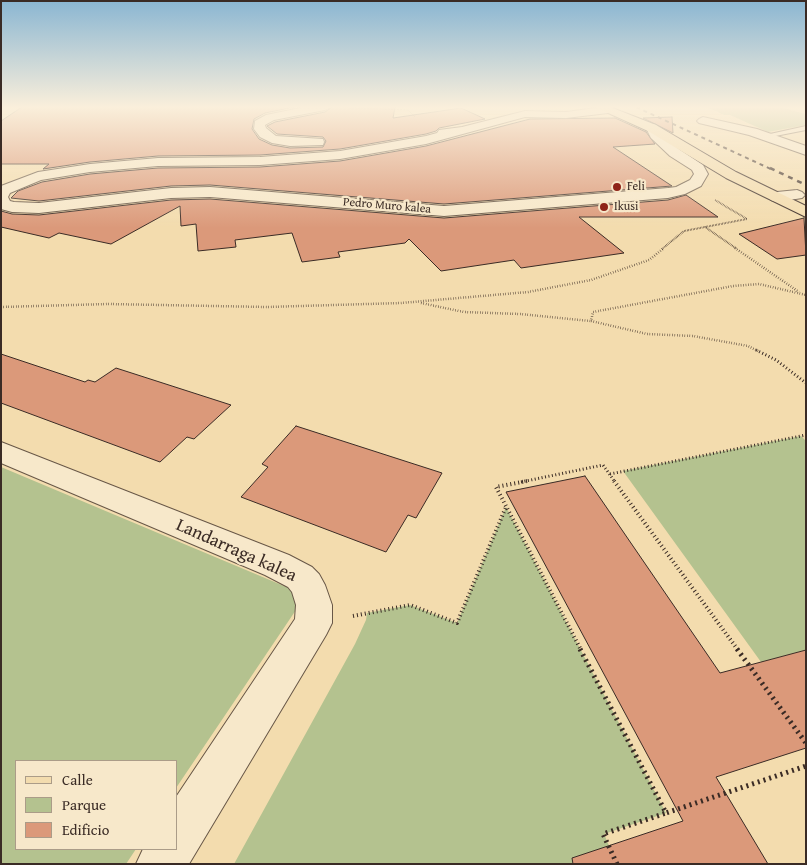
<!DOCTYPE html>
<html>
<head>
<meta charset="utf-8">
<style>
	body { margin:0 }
	#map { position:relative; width:807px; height:865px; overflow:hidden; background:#f3dcae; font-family:"Gentium Book Plus",serif }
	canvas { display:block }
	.frame { position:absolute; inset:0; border:2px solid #3a2b25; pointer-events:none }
	.legend { position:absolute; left:15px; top:760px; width:162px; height:90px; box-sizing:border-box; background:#f7e8ca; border:1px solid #ab9c88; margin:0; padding:6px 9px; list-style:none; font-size:15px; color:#3a2b25 }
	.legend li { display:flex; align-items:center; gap:10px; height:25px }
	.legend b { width:25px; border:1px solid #ab9c88 }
</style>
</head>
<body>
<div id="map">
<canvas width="807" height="865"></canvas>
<div class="frame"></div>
<ul class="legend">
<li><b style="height:6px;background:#f3dcae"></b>Calle</li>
<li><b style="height:14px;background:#b4c28f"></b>Parque</li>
<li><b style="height:14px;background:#db997a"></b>Edificio</li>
</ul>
</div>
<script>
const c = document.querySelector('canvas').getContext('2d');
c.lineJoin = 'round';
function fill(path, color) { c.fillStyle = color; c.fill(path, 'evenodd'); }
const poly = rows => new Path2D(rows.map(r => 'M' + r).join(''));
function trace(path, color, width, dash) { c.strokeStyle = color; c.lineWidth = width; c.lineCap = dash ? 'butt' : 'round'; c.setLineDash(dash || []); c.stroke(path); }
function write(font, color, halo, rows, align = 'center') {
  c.font = font + ' "Gentium Book Plus",serif'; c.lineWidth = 4.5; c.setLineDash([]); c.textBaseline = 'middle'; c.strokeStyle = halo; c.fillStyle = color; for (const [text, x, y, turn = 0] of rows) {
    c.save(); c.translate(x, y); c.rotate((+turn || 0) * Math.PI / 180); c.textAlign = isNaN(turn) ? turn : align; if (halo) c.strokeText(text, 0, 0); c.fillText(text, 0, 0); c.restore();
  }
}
fill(poly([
	[707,107,780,107,806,114,806,125,768,132,730,115,724,115],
	[801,436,806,441,806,650,761,662,623,471],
	[1,467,296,591,300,604,176,788,176,761,16,761,16,849,136,849,126,864,1,864],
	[506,507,666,813,604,834,617,864,234,864,355,644,366,620,367,613,410,605,457,623]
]), '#b4c28f');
const building = poly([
	[22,107,294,107,265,113,254,119,252,129,259,139,272,145,290,148,323,147,326,141,323,137,277,134,267,126,275,122,325,112,332,107,395,107,393,118,461,108,485,119,439,128,436,131,426,134,340,149,260,155,158,156,90,162,43,169,49,164,1,164,1,121,22,107],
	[672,117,673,133,643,118,672,117],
	[615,118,646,132,655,144,613,147,672,186,444,204,210,185,171,186,39,201,11,198,18,191,42,182,90,174,158,168,260,167,340,161,426,146,530,119,615,118],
	[686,195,718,217,579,217,624,253,521,268,514,260,441,271,409,239,405,243,338,252,340,257,302,262,292,233,235,240,236,247,198,251,196,224,181,226,180,206,111,244,59,233,49,238,1,227,1,211,12,214,39,215,171,200,210,199,444,218,668,200,686,195],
	[804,218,806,255,777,259,739,234,804,218],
	[1,354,85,382,88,380,95,382,116,368,231,405,194,439,187,437,160,462,1,403,1,354],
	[296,426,442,473,416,518,408,515,386,552,241,497,268,467,262,464,296,426],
	[585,476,720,673,806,650,806,748,716,777,768,864,573,864,572,858,683,821,506,492,585,476]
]);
fill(building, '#db997a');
trace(building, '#3a2b25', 1);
const lane = poly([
	[806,126,806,130,765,138,761,136,806,126]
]);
const street = poly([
	[305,107,330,107,325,110,274,120,265,125,266,128,276,136,323,139,324,142,323,145,290,146,272,143,260,137,254,129,255,121,266,115,305,107],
	[603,107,612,108,614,110,608,113,566,118,525,117,426,144,340,159,260,165,158,166,90,172,41,180,10,193,8,197,10,201,14,202,39,203,171,188,210,187,444,206,668,188,676,187,690,180,694,174,692,170,670,156,651,138,646,128,652,124,656,125,662,136,680,150,703,165,708,174,701,186,685,194,668,198,444,216,210,197,171,198,39,213,12,212,1,209,1,186,38,172,90,164,158,158,260,157,340,151,426,136,437,133,439,130,462,127,525,111,566,112,603,107],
	[703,117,757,129,806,146,806,155,749,135,699,123,697,121,699,119,703,117],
	[797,190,802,192,805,195,802,198,777,202,771,200,769,197,771,194,777,192,797,190],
	[1,442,289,555,312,567,319,574,325,585,332,605,332,623,326,635,189,864,136,864,143,849,176,849,176,797,295,619,296,605,292,592,288,587,265,575,1,463,1,442]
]);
const primary = poly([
	[595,107,610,107,656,125,736,172,806,206,806,217,726,178,648,131,595,107]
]);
trace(lane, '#685747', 2);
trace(street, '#685747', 2);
trace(primary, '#3a2b25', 2);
trace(poly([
	[349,108,408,110,415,117]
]), '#3a2b25', 1, [0.5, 1]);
trace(poly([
	[705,227,737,249],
	[662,249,684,231,747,219,715,200]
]), '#3a2b25', 2, [0.5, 1]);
trace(poly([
	[735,248,799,292],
	[421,303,464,312,520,314,591,321],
	[1,307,108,304,267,307,401,303,528,292,591,280,649,260,664,248],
	[758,351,748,346,693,336,647,334,591,321,593,312,733,286,759,284,806,295]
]), '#3a2b25', 2.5, [0.5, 2]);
trace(poly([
	[756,350,776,360,806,383],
	[610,474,806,435],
	[521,482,603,465,615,482]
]), '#3a2b25', 3, [1, 2.5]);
trace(poly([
	[527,481,496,487,581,650],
	[614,481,738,650],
	[353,616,410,605,457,623,506,507]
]), '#3a2b25', 4, [1, 3]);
trace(poly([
	[580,649,666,813,806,766],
	[737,649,806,743],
	[617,864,603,834,666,813]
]), '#3a2b25', 5, [2, 4]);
fill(lane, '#f7e8ca');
fill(street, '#f7e8ca');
fill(primary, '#f3dcae');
trace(poly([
	[636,107,773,170]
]), '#3a2b25', 2, [4, 4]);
trace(poly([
	[770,168,806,185]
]), '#3a2b25', 2.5, [5, 5]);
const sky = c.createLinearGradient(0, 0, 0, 228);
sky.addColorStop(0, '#8ab6d2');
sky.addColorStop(0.47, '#faefdb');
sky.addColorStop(1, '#faefdb00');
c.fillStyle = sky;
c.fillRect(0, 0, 807, 228);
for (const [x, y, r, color] of [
	[617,187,5,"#8f2418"],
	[604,207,5,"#8f2418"]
]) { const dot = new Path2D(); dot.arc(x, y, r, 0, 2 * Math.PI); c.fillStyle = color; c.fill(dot); trace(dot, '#f7e8ca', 2); }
write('12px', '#3a2b25', '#f7e8ca', [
	["Feli",627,187],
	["Ikusi",614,207]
], 'left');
write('12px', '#3a2b25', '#f7e8ca', [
	["Pedro Muro kalea",387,206,5]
]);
write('18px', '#3a2b25', '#f7e8ca', [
	["Landarraga kalea",236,551,24]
]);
</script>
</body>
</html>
